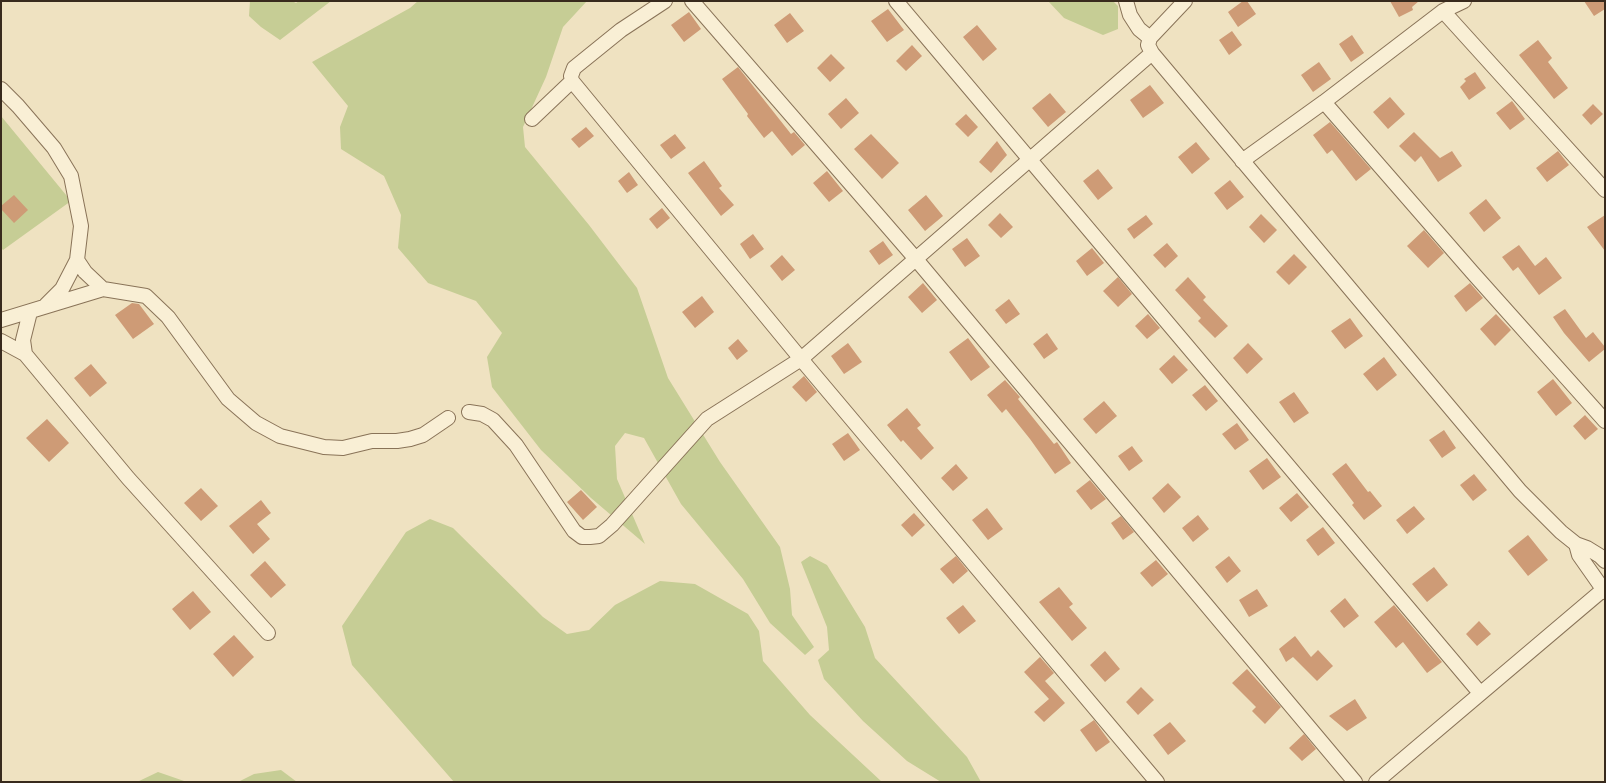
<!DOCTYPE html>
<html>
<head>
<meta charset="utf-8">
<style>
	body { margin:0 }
	#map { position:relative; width:1606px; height:783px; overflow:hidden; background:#efe2c1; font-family:"Noto Serif",serif }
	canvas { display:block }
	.frame { position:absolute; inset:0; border:2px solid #382a1d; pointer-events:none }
</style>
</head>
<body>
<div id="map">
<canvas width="1606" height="783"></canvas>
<div class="frame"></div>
</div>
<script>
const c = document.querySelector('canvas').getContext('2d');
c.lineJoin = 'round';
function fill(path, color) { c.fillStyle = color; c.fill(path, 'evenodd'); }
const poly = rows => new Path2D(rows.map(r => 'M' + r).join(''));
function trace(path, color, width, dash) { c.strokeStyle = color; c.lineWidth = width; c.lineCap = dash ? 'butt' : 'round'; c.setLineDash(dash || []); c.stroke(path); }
fill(poly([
	[250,1,292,1,296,3,299,1,331,1,280,40,261,27,249,16],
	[418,1,587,1,563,27,546,77,523,127,525,147,589,225,637,288,668,378,720,462,780,547,790,589,792,615,814,647,805,655,770,623,743,579,681,504,644,438,625,433,615,446,617,479,645,544,591,498,541,450,492,387,487,357,502,333,476,301,428,283,398,248,401,215,384,176,341,149,340,127,348,106,312,62,410,8],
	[1048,1,1113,1,1118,6,1118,29,1103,35,1064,18],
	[1,116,71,201,3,250,1,248],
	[430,519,453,528,543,617,567,634,589,630,615,605,660,581,695,584,748,614,759,631,763,661,810,715,882,782,454,782,352,665,342,626,406,532],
	[810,556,827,565,865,627,875,658,967,757,981,782,941,782,907,761,863,721,824,679,818,660,829,650,827,627,801,562],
	[281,770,297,782,238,782,254,774],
	[158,772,187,782,137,782]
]), '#c6cd95');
fill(poly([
	[1243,1,1247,1,1256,14,1238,27,1228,12],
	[1390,1,1419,1,1412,7,1413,10,1399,17],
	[1584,1,1605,1,1605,9,1594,16],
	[888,9,904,30,887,42,871,21],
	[689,12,701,29,684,42,671,25],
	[790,13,804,31,787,43,774,25],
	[977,25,997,49,983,61,963,37],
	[1232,31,1242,45,1229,55,1219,40],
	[1352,35,1364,53,1351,62,1339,44],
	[1538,40,1552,58,1548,62,1568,88,1554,99,1519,55],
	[912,45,922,56,906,71,896,61],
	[831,54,845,68,830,82,817,68],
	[1319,62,1331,79,1313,92,1301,75],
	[738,67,791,134,794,132,805,145,792,156,772,131,764,138,747,116,748,114,722,79],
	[1475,72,1486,88,1469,100,1460,87,1466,81,1464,79],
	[1150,85,1164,103,1143,118,1130,100],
	[1050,93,1066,112,1048,127,1032,108],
	[1390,97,1405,114,1388,129,1373,112],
	[846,98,859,113,841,129,828,114],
	[1512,101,1525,119,1510,130,1496,113],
	[1593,104,1603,114,1591,125,1582,115],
	[966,114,978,127,968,137,955,124],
	[1330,122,1371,169,1356,181,1332,150,1327,154,1313,135],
	[586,127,594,136,579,148,571,139],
	[1414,132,1440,158,1452,151,1462,166,1438,182,1421,156,1415,162,1399,146],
	[675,134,686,148,671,159,660,145],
	[871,134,899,163,882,179,854,149],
	[997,141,1007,155,991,173,979,162],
	[1196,142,1210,159,1192,174,1178,157],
	[1558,151,1569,165,1547,182,1536,168],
	[704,161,722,186,719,188,734,205,721,216,688,173],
	[1098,169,1113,188,1098,200,1083,181],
	[827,171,843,191,829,202,813,183],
	[629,172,638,185,627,193,618,181],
	[1230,180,1244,197,1227,210,1214,193],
	[14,195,28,210,14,223,1,209,1,206],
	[926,195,943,216,925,231,908,210],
	[1486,199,1501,218,1484,232,1469,213],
	[662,208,670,218,657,229,649,219],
	[1000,213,1013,227,1001,238,988,225],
	[1261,214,1277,230,1264,243,1249,227],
	[1146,215,1153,224,1134,239,1127,229],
	[1605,215,1605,251,1587,227],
	[1424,230,1444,253,1428,268,1407,246],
	[753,234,764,249,750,259,740,244],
	[967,238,980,256,965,267,952,249],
	[883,241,893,255,879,265,869,251],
	[1167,243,1178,256,1165,268,1153,255],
	[1519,245,1535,266,1546,257,1562,278,1539,295,1518,267,1513,271,1502,257],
	[1092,248,1104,263,1087,276,1076,261],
	[1294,254,1307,267,1289,285,1276,272],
	[782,255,795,270,782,281,770,266],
	[1118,277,1132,294,1118,307,1103,291],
	[1188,277,1206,297,1203,300,1228,326,1215,338,1198,321,1201,318,1175,290],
	[923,283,937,300,922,313,908,297],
	[1470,283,1483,298,1466,312,1454,296],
	[702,296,714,312,695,328,682,312],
	[1009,299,1020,314,1006,324,995,310],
	[132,303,139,304,154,324,133,339,115,315],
	[1565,309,1586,338,1593,332,1605,347,1605,349,1589,362,1564,333,1553,317],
	[1148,314,1160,328,1147,339,1135,326],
	[1496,314,1511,330,1495,346,1480,329],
	[1350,318,1363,336,1345,349,1331,331],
	[1047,333,1058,349,1044,359,1033,344],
	[968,338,990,367,971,381,949,352],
	[738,339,748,351,737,360,728,348],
	[848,343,862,362,844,374,831,356],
	[1248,343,1263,359,1247,374,1233,358],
	[1174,355,1188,370,1172,384,1159,369],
	[1384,357,1397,375,1377,391,1363,374],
	[91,364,107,383,90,397,74,378],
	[804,376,817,392,806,402,792,387],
	[1553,379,1572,403,1556,416,1537,392],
	[1005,380,1020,397,1018,399,1054,444,1057,442,1071,463,1055,474,1030,439,1006,409,1002,413,987,395],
	[1205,385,1218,401,1206,411,1192,395],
	[1294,392,1309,413,1294,423,1279,402],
	[1104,401,1117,416,1096,434,1083,419],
	[907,408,921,425,917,428,934,448,921,460,903,440,901,442,887,425],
	[1585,415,1598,429,1585,440,1573,426],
	[47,419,69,443,49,462,26,438],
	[1237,423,1249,440,1235,450,1222,434],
	[1444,430,1456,448,1442,458,1429,440],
	[848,433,860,450,844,461,832,444],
	[1132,446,1143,461,1129,471,1118,456],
	[1267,458,1281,477,1263,490,1249,471],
	[1346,463,1368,492,1370,491,1382,506,1364,520,1352,505,1354,503,1332,474],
	[956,464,968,478,953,491,941,478],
	[1474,474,1487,490,1473,501,1460,485],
	[1090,480,1106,499,1091,510,1076,491],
	[1168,483,1181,497,1164,513,1152,498],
	[201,488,218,506,201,521,184,503],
	[581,490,597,507,583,520,567,502],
	[1297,493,1309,507,1291,522,1279,508],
	[261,500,271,513,257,524,270,539,253,554,229,526],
	[1414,506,1425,519,1407,534,1396,520],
	[987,508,1003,529,988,540,972,520],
	[914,513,925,525,912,537,901,525],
	[1198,515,1209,529,1193,542,1182,528],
	[1121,516,1134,532,1123,540,1111,523],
	[1323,527,1335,543,1318,556,1306,540],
	[1528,535,1548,560,1528,576,1508,551],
	[956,556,968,571,953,584,940,569],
	[1229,556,1241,571,1227,583,1215,567],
	[1156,560,1168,574,1152,587,1140,573],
	[265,561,286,585,271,598,250,575],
	[1434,567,1448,585,1427,602,1412,584],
	[1059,587,1073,604,1069,607,1087,628,1072,641,1039,602],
	[1257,589,1268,606,1249,617,1239,600],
	[193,591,211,612,190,630,172,609],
	[1345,598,1359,616,1344,628,1330,611],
	[963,605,976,621,959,634,946,618],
	[1394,605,1442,662,1427,673,1403,642,1396,648,1374,622],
	[1479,621,1491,634,1477,646,1466,634],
	[234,635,254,657,233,677,213,654],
	[1295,636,1311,657,1318,650,1333,666,1317,681,1293,657,1286,662,1279,649],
	[1105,651,1120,669,1105,682,1090,665],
	[1040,657,1054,673,1045,681,1065,703,1044,722,1034,712,1049,699,1024,672],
	[1247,669,1281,707,1265,724,1252,711,1256,707,1232,683],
	[1141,687,1154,700,1138,715,1126,702],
	[1355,699,1367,718,1347,731,1329,716],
	[1094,720,1110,742,1096,752,1080,730],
	[1170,722,1186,741,1168,755,1153,735],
	[1304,734,1316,749,1302,761,1289,748]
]), '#ce9b76');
const minor = poly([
	[692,1,915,258,1355,782],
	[896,1,1480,693],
	[1126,1,1130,15,1139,29,1150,38],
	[1185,1,1150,38,1148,45,1152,53,1520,491,1561,532,1576,544,1587,548,1600,556,1605,561],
	[1443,11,1605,190],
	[572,81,801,359,1157,782],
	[1,89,18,106,54,148,71,176,81,226,77,260,85,272,103,289,1,320],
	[1324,102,1472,272,1605,421],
	[532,119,572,81,571,76,574,68,621,30,665,1],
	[1242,161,1324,102,1443,11,1464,1],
	[103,289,146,296,168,317,228,399,256,423,280,436,324,447,343,448,372,441,397,441,410,439,423,435,448,418],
	[46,305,62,289,77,260],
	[1,341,25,354,128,478,268,633],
	[25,354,23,340,30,312],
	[469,412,482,414,493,420,516,445,574,531,582,537,590,537,599,536,612,525,707,419,801,359,1152,53],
	[1576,544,1579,555,1605,592],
	[1376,782,1605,588]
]);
trace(minor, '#897358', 16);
trace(minor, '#f9efd5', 14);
</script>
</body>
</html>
